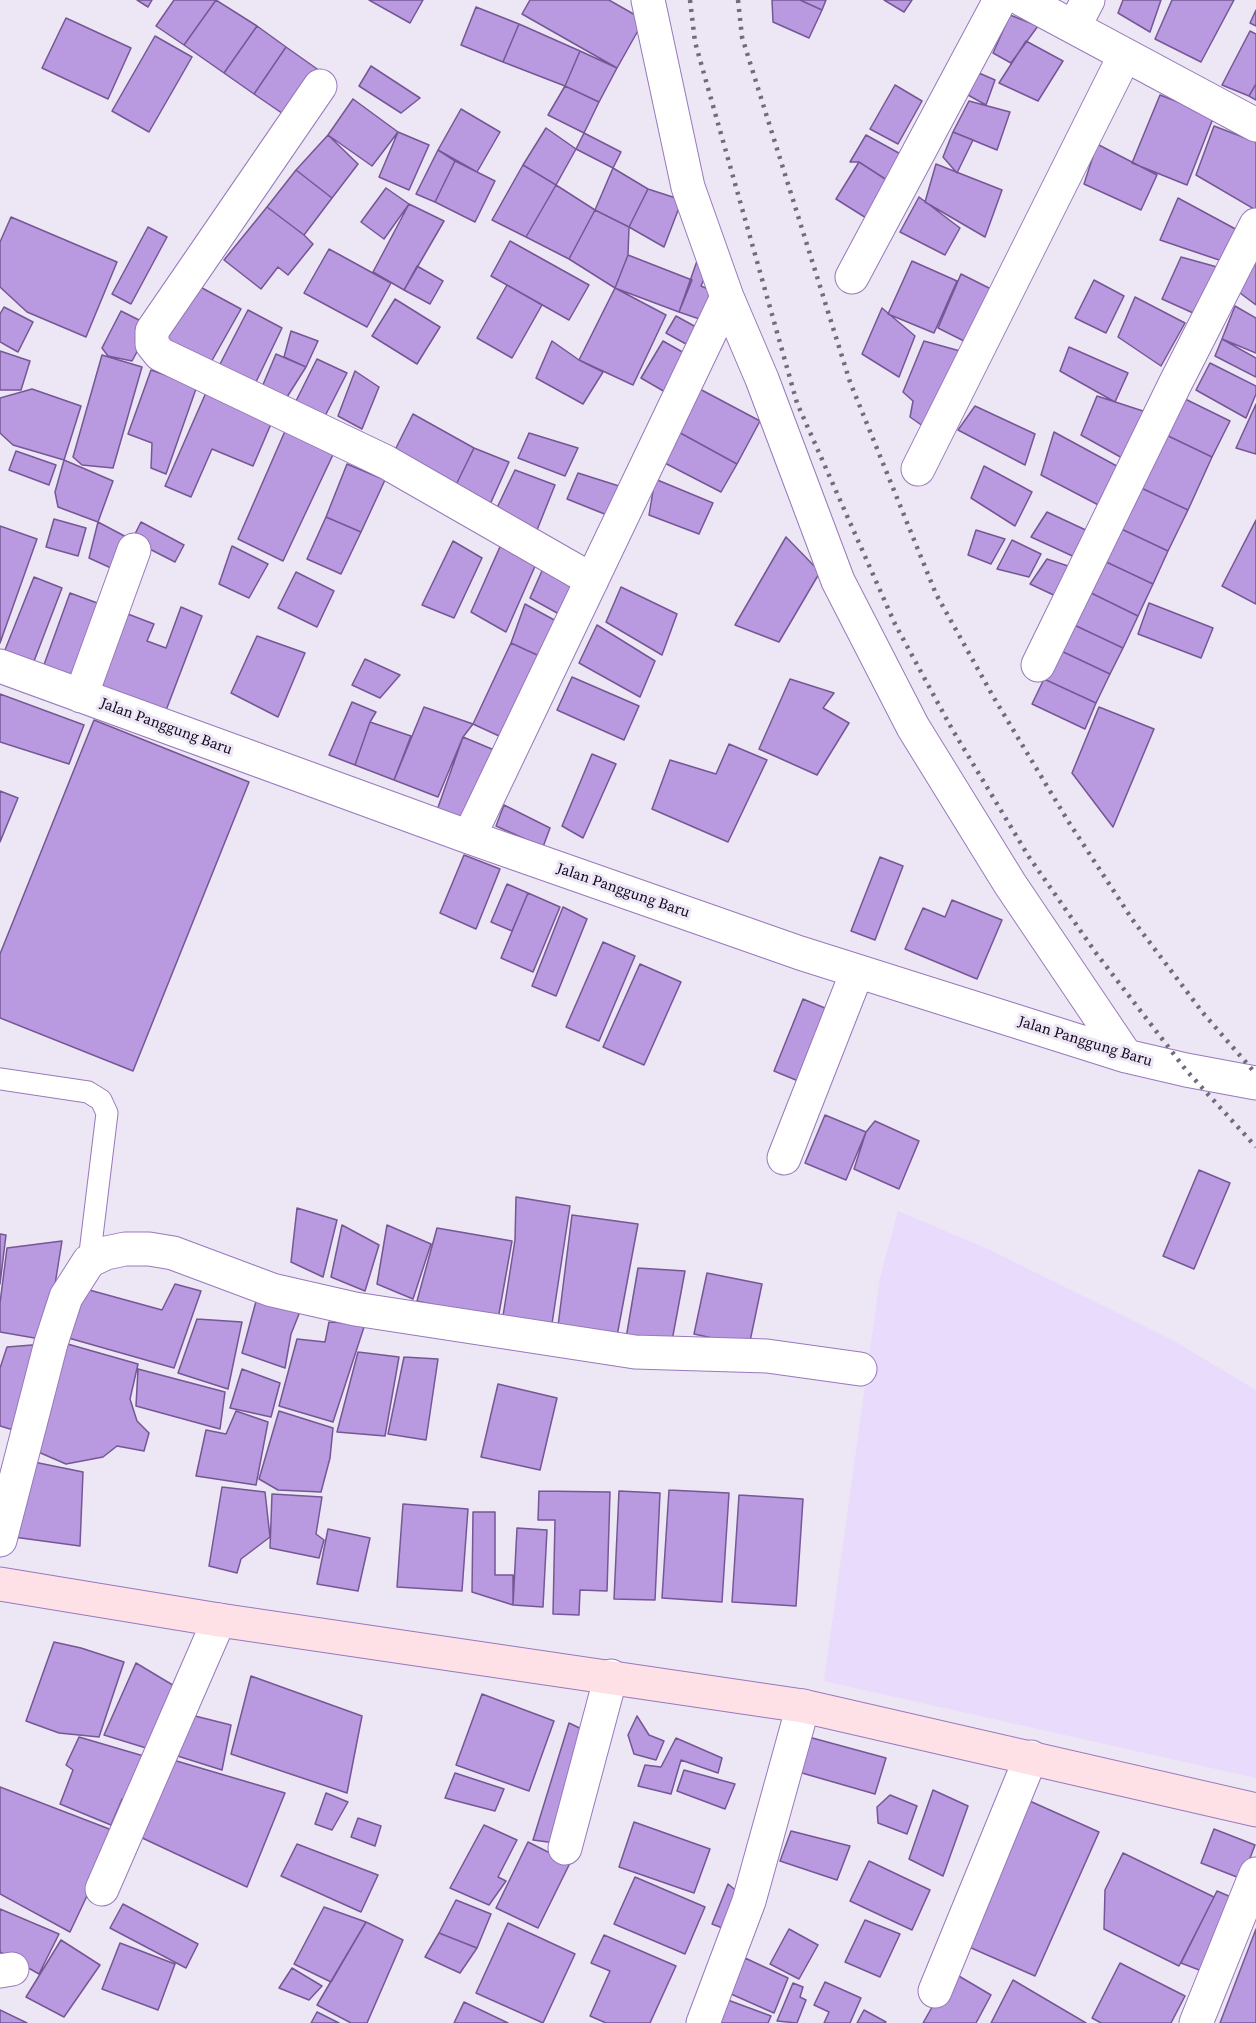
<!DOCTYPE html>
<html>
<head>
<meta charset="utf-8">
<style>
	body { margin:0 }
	canvas { display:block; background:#ece6f5 }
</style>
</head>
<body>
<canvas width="1256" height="2023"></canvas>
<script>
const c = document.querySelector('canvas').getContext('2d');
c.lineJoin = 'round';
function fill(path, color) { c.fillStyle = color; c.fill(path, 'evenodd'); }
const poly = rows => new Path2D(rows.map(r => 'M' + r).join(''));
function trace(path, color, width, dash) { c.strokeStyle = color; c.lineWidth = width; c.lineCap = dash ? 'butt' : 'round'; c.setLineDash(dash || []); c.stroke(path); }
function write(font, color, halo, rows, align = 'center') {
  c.font = font + ' "Source Serif 4",serif'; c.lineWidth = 6; c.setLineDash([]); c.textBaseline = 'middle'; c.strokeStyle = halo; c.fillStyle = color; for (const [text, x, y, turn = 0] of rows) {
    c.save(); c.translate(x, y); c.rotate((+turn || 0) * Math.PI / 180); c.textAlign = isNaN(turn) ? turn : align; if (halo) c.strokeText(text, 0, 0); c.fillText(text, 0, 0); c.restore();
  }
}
fill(poly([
	[898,1211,990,1250,1174,1341,1256,1390,1256,1778,824,1681,880,1278]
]), '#e9dbfb');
const building = poly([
	[137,0,152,0,148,7,137,0],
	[174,0,216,0,184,45,156,26,174,0],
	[216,0,257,26,224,73,184,45,216,0],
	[369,0,423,0,410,23,369,0],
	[530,0,609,0,644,20,617,68,522,14,530,0],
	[772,0,800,0,822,10,809,38,773,22,772,0],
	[800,0,826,0,822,10,800,0],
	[884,0,912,0,904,12,884,0],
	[1123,0,1161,0,1150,32,1118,13,1123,0],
	[1172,0,1234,0,1201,62,1155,39,1172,0],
	[476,7,519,24,503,62,461,45,476,7],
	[1256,10,1256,26,1250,23,1256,10],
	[1010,15,1038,26,1011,63,993,53,1010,15],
	[66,18,131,48,108,99,42,68,66,18],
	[519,24,580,51,565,86,503,62,519,24],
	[257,26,286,47,254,94,224,73,257,26],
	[1250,31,1256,34,1256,84,1249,96,1222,85,1250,31],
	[155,36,192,57,149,132,112,111,155,36],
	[1026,41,1063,61,1038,101,999,83,1026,41],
	[286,47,320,71,289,118,254,94,286,47],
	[580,51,617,68,599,102,565,86,580,51],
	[371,66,420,98,401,113,359,86,371,66],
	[979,73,995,80,986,105,968,95,979,73],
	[1256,84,1256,100,1249,96,1256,84],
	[895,85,922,101,898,144,870,129,895,85],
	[565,86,599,102,584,133,548,115,565,86],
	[1160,95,1214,116,1187,185,1132,163,1160,95],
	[353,99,398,132,372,166,328,135,353,99],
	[969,101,1010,112,997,150,953,132,969,101],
	[461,109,500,132,477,172,438,150,461,109],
	[1214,126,1256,142,1256,210,1196,175,1214,126],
	[546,128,576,149,556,185,523,165,546,128],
	[398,132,429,145,409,190,379,177,398,132],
	[953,132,973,140,957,173,943,157,953,132],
	[584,133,621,152,613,168,576,149,584,133],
	[328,135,358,164,332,198,296,170,328,135],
	[866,135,906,157,893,184,859,162,850,162,866,135],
	[1097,144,1157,175,1141,210,1084,184,1097,144],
	[438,150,455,161,435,202,416,194,438,150],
	[455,161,495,181,475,222,435,202,455,161],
	[859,162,893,184,871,221,836,199,859,162],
	[936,164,1002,190,985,237,925,202,936,164],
	[523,165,556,185,526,237,492,220,523,165],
	[613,168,648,189,629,227,595,210,613,168],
	[296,170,332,198,304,235,267,207,296,170],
	[556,185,595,210,569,259,526,237,556,185],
	[386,188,409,204,384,239,361,222,386,188],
	[648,189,682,200,664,247,629,227,648,189],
	[919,197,960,228,945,255,900,232,919,197],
	[1178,198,1241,232,1225,262,1160,240,1178,198],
	[409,204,444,221,404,290,373,272,409,204],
	[267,207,304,235,313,244,288,275,278,267,261,289,224,260,267,207],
	[595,210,629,227,628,255,615,288,569,259,595,210],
	[11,217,117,262,86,337,27,312,0,287,0,242,11,217],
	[148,227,167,237,131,304,112,294,148,227],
	[510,241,589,285,569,320,491,276,510,241],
	[329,249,391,283,367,327,304,293,329,249],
	[628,255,692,280,679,312,615,288,628,255],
	[1181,257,1228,270,1202,317,1162,299,1181,257],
	[697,261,710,266,701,286,722,295,711,323,679,312,697,261],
	[912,261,957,281,934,333,888,314,912,261],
	[1256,261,1256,305,1236,290,1256,261],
	[417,266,443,281,430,304,404,290,417,266],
	[961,274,1003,295,972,345,938,328,961,274],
	[1094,280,1124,296,1106,333,1075,318,1094,280],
	[191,282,241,309,210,364,160,337,191,282],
	[507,285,542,305,512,358,477,338,507,285],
	[615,288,666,315,633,385,579,360,615,288],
	[1135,297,1185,323,1161,366,1118,337,1135,297],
	[395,299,440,327,417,364,372,336,395,299],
	[1235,306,1256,318,1256,353,1222,339,1235,306],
	[4,307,33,322,18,352,0,342,0,314,4,307],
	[882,308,915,336,899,377,862,354,882,308],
	[248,310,282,328,255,384,219,366,248,310],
	[121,311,151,326,132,361,108,356,102,348,121,311],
	[676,316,707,333,697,350,666,333,676,316],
	[291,331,318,341,306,367,284,357,291,331],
	[1222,339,1256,358,1256,377,1215,356,1222,339],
	[552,341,579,360,603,372,583,404,536,378,552,341],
	[663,341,693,358,672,396,641,378,663,341],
	[924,341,960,351,927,429,910,417,913,401,903,392,924,341],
	[1069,347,1128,373,1115,402,1060,371,1069,347],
	[0,351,30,361,21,390,0,390,0,351],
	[276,354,306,367,287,397,262,387,276,354],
	[102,355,142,367,113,468,82,465,73,457,102,355],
	[317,359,347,373,324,418,293,407,317,359],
	[1210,363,1256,386,1256,394,1246,418,1196,390,1210,363],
	[151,370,197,386,166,474,151,468,152,443,128,434,151,370],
	[355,371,379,387,362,429,338,416,355,371],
	[696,387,760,421,737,464,673,429,696,387],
	[208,388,274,417,253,466,212,449,191,497,165,486,208,388],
	[32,389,81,406,64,460,13,445,0,433,0,398,32,389],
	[1177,395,1230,421,1212,457,1160,432,1177,395],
	[1097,396,1149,413,1124,459,1081,435,1097,396],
	[1256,404,1256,454,1236,448,1256,404],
	[975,406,1035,434,1025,465,958,430,975,406],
	[413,414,474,448,451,495,390,460,413,414],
	[289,422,338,444,283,561,238,539,289,422],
	[673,429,737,464,721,492,657,459,673,429],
	[1054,432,1126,471,1108,510,1041,475,1054,432],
	[1160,432,1212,457,1188,510,1135,485,1160,432],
	[529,433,578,448,565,476,518,458,529,433],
	[474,448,509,462,488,509,451,495,474,448],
	[16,451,56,465,49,485,9,470,16,451],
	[64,460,113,481,98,522,58,507,55,492,64,460],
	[347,464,385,480,361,532,326,517,347,464],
	[984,466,1032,492,1015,526,971,498,984,466],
	[515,470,555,485,537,530,494,514,515,470],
	[578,473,619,486,607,515,567,499,578,473],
	[655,479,713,503,699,534,649,515,655,479],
	[1135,485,1188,510,1168,551,1115,526,1135,485],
	[1047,512,1090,532,1079,559,1031,537,1047,512],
	[326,517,361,532,341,574,307,559,326,517],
	[54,519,86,528,78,556,46,547,54,519],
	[1256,520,1256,604,1222,586,1256,520],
	[98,522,132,540,122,573,89,558,98,522],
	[141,522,184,545,175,562,132,540,141,522],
	[0,526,37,539,0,643,0,526],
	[1115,526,1168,551,1153,584,1100,559,1115,526],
	[976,530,1005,539,991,564,968,555,976,530],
	[786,537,820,572,779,642,735,625,786,537],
	[503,540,540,555,506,632,471,612,503,540],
	[1012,540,1041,554,1029,577,997,569,1012,540],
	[453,541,482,558,454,618,422,605,453,541],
	[232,546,268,564,249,598,219,584,232,546],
	[1047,559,1080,570,1060,598,1030,584,1047,559],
	[1100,559,1153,584,1138,616,1085,590,1100,559],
	[545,564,578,580,568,619,530,598,545,564],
	[296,572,334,591,317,627,278,608,296,572],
	[34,577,62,588,31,669,3,655,34,577],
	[621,587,677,614,662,655,606,622,621,587],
	[1085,590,1138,616,1123,648,1070,623,1085,590],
	[70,593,111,608,81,688,41,673,70,593],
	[1149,603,1213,628,1201,658,1138,634,1149,603],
	[525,604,567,627,548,660,511,643,525,604],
	[181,607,202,616,165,713,91,685,120,611,154,624,147,641,166,648,181,607],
	[1070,623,1123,648,1110,674,1057,649,1070,623],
	[597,625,655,661,640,697,579,663,597,625],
	[257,636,305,653,278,717,231,693,257,636],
	[511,643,548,660,510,741,473,724,511,643],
	[1057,649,1110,674,1096,703,1044,679,1057,649],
	[365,659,400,675,380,698,352,685,365,659],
	[572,677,639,706,624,740,557,710,572,677],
	[790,679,834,693,823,708,849,723,817,775,759,749,790,679],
	[1044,679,1096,703,1085,729,1032,704,1044,679],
	[0,694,84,725,69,764,0,742,0,694],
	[352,702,376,712,370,722,355,765,329,755,352,702],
	[424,707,473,724,463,737,438,797,394,780,424,707],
	[1099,707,1154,729,1113,827,1072,773,1099,707],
	[94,720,249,782,133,1071,0,1018,0,954,94,720],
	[370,722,411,736,394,780,355,765,370,722],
	[463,737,499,752,463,826,436,813,463,737],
	[729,744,767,760,728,842,652,809,670,760,716,774,729,744],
	[592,754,616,764,583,838,562,826,592,754],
	[0,791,18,798,0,842,0,791],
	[504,805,550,828,543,847,496,826,504,805],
	[464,855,500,869,476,929,440,913,464,855],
	[880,857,903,866,875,940,851,931,880,857],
	[507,884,528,893,512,931,491,922,507,884],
	[528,893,560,907,533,972,501,958,528,893],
	[952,900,1002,920,977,979,905,949,923,908,945,917,952,900],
	[563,907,587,919,556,996,532,986,563,907],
	[603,942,635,956,599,1041,566,1027,603,942],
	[640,964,681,982,644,1065,603,1047,640,964],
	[803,999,837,1013,808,1085,774,1071,803,999],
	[825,1115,866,1132,846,1180,805,1163,825,1115],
	[875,1121,919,1141,899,1189,854,1169,866,1132,875,1121],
	[1199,1170,1230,1183,1194,1269,1163,1256,1199,1170],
	[516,1197,570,1206,551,1330,503,1316,515,1240,516,1197],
	[297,1208,337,1220,323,1277,291,1262,297,1208],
	[572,1215,638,1224,617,1336,558,1326,572,1215],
	[342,1225,379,1245,365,1291,331,1277,342,1225],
	[387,1225,431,1244,413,1299,377,1284,387,1225],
	[437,1228,512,1241,498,1319,417,1301,437,1228],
	[0,1234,6,1235,0,1284,0,1234],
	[62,1241,46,1340,0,1332,0,1303,7,1248,62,1241],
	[638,1268,685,1271,671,1346,626,1338,638,1268],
	[707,1273,762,1284,749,1346,694,1334,707,1273],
	[175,1284,201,1291,174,1368,65,1337,82,1288,162,1310,175,1284],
	[258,1294,301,1309,291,1334,285,1368,242,1353,258,1294],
	[197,1319,242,1322,228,1389,178,1373,197,1319],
	[329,1322,365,1324,333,1422,279,1406,297,1339,325,1342,329,1322],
	[57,1341,138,1364,130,1399,137,1421,149,1433,144,1451,117,1446,103,1457,66,1464,29,1448,57,1341],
	[45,1344,20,1432,0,1426,0,1368,7,1347,45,1344],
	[358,1352,399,1357,385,1436,337,1432,358,1352],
	[404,1357,438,1359,426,1440,388,1434,404,1357],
	[138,1369,225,1392,220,1429,136,1406,138,1369],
	[242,1369,280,1383,271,1417,230,1408,242,1369],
	[498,1384,557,1398,540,1470,481,1457,498,1384],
	[236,1411,268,1422,256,1485,196,1476,206,1430,226,1434,236,1411],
	[279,1411,333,1428,330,1458,321,1492,278,1490,259,1479,279,1411],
	[24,1460,83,1472,80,1546,6,1536,24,1460],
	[222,1487,265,1492,270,1537,241,1559,237,1573,209,1566,222,1487],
	[669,1490,729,1493,722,1602,662,1598,669,1490],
	[539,1491,610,1492,607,1591,580,1590,579,1615,553,1614,555,1520,538,1520,539,1491],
	[619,1491,660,1493,655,1600,614,1599,619,1491],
	[272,1494,322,1497,316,1534,324,1540,319,1558,270,1548,272,1494],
	[739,1495,803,1499,796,1606,732,1602,739,1495],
	[403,1504,468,1509,462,1591,397,1587,403,1504],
	[473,1512,495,1512,495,1575,513,1575,513,1605,472,1592,473,1512],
	[517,1528,547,1530,543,1607,513,1605,517,1528],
	[328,1529,370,1538,358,1591,317,1584,328,1529],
	[54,1642,81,1648,124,1662,99,1737,59,1733,26,1721,54,1642],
	[136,1663,186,1693,159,1752,104,1735,136,1663],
	[251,1676,362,1716,347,1793,231,1754,251,1676],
	[482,1694,554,1721,529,1791,456,1765,482,1694],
	[183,1713,231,1725,222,1770,168,1753,183,1713],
	[637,1716,649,1735,664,1741,656,1760,634,1754,628,1735,637,1716],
	[569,1723,588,1732,555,1843,533,1840,569,1723],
	[805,1736,886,1758,875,1794,795,1771,805,1736],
	[79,1737,147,1757,132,1798,122,1799,111,1825,60,1804,73,1770,66,1765,79,1737],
	[676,1738,722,1758,718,1773,681,1760,671,1794,638,1786,645,1765,661,1767,676,1738],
	[163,1757,285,1793,247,1887,138,1836,163,1757],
	[684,1770,735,1784,725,1809,677,1791,684,1770],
	[455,1773,504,1789,495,1811,445,1798,455,1773],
	[0,1787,117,1832,70,1932,0,1894,0,1787],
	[933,1790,968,1806,943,1876,909,1859,933,1790],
	[326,1793,348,1802,332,1830,315,1824,326,1793],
	[890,1795,917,1806,907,1834,878,1823,877,1807,890,1795],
	[1023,1798,1099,1832,1035,1976,960,1943,1023,1798],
	[358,1818,381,1826,375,1846,351,1837,358,1818],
	[634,1822,710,1849,694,1893,619,1867,634,1822],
	[484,1825,517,1840,498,1877,506,1881,489,1905,450,1888,484,1825],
	[1214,1829,1255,1845,1242,1879,1201,1863,1214,1829],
	[791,1831,850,1846,837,1880,780,1861,791,1831],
	[528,1842,570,1863,538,1928,496,1908,528,1842],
	[297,1844,378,1875,361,1912,281,1876,297,1844],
	[1123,1853,1214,1897,1179,1966,1104,1929,1105,1890,1123,1853],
	[869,1861,930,1890,912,1930,850,1901,869,1861],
	[635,1877,705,1907,685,1954,614,1924,635,1877],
	[728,1884,739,1893,733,1932,712,1924,728,1884],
	[1217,1891,1238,1900,1207,1973,1181,1963,1217,1891],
	[456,1900,491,1914,477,1948,439,1933,456,1900],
	[123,1904,198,1944,186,1968,110,1928,123,1904],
	[324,1907,366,1922,331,1982,294,1964,324,1907],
	[0,1909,59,1934,39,1974,0,1952,0,1909],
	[865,1920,900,1934,880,1977,845,1962,865,1920],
	[366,1922,403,1940,367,2023,351,2023,317,2005,366,1922],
	[508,1923,575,1954,543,2023,476,1993,508,1923],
	[789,1929,818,1945,799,1979,770,1964,789,1929],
	[1256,1929,1256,2023,1220,2023,1256,1929],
	[439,1933,477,1948,460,1973,425,1957,439,1933],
	[604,1935,676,1966,650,2023,606,2023,590,2016,610,1971,591,1963,604,1935],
	[61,1940,100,1965,64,2017,26,1997,61,1940],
	[120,1943,175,1964,158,2010,102,1989,120,1943],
	[745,1958,788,1978,774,2013,731,1994,745,1958],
	[1120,1963,1185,1996,1171,2023,1101,2023,1092,2018,1120,1963],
	[292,1968,322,1986,309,2000,279,1988,292,1968],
	[952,1972,991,1995,976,2023,923,2023,952,1972],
	[1013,1980,1086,2023,991,2023,1013,1980],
	[825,1982,861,1998,850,2023,824,2023,829,2012,814,2005,825,1982],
	[793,1983,803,1987,800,1997,806,2000,797,2023,777,2021,793,1983],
	[717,1996,771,2016,768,2023,708,2023,717,1996],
	[464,2002,508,2023,454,2023,464,2002],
	[0,2010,27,2023,0,2023,0,2010],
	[864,2010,886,2022,885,2023,857,2023,864,2010],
	[317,2012,339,2023,311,2023,317,2012]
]);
fill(building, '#b999df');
trace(building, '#755796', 1.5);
const lane = poly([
	[0,1079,88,1092,101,1100,107,1113,89,1261]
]);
const street = poly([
	[648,0,688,187,727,297,762,379,838,581,913,727,1010,884,1126,1056],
	[1023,0,1256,125],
	[1074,27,1088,0],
	[320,86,152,331,152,344,160,354,386,462,592,580],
	[852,277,1000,0],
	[918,469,1125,55],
	[1038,665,1175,384,1256,225],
	[0,666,469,837,800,953,1126,1056,1186,1070,1256,1083],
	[81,696,134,550],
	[469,837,727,297],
	[784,1158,857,972],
	[0,1540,51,1343,66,1297,89,1261,106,1253,125,1249,149,1249,173,1253,272,1290,355,1309,635,1352,767,1356,860,1369],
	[565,1848,611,1676],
	[102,1889,219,1620],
	[0,1971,12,1969],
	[935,1991,1031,1757],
	[703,2023,749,1901,803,1706],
	[1196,2023,1256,1874]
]);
const secondary = poly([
	[0,1584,219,1620,803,1706,1256,1810]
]);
trace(lane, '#9879bc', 23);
trace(street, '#9879bc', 35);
trace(secondary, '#9879bc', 35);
trace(lane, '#fff', 21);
trace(street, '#fff', 33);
trace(secondary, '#fde1e7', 33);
trace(poly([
	[690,0,695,42,797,403,895,624,952,729,1029,857,1096,953,1186,1070,1256,1147],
	[738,0,742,37,850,382,936,594,994,698,1068,821,1132,919,1203,1013,1256,1074]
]), '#736a7e', 4.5, [3, 6]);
write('15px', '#13071f', '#ece6f5', [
	["Jalan Panggung Baru",166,727,20],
	["Jalan Panggung Baru",623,891,19],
	["Jalan Panggung Baru",1085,1042,17]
]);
</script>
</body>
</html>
